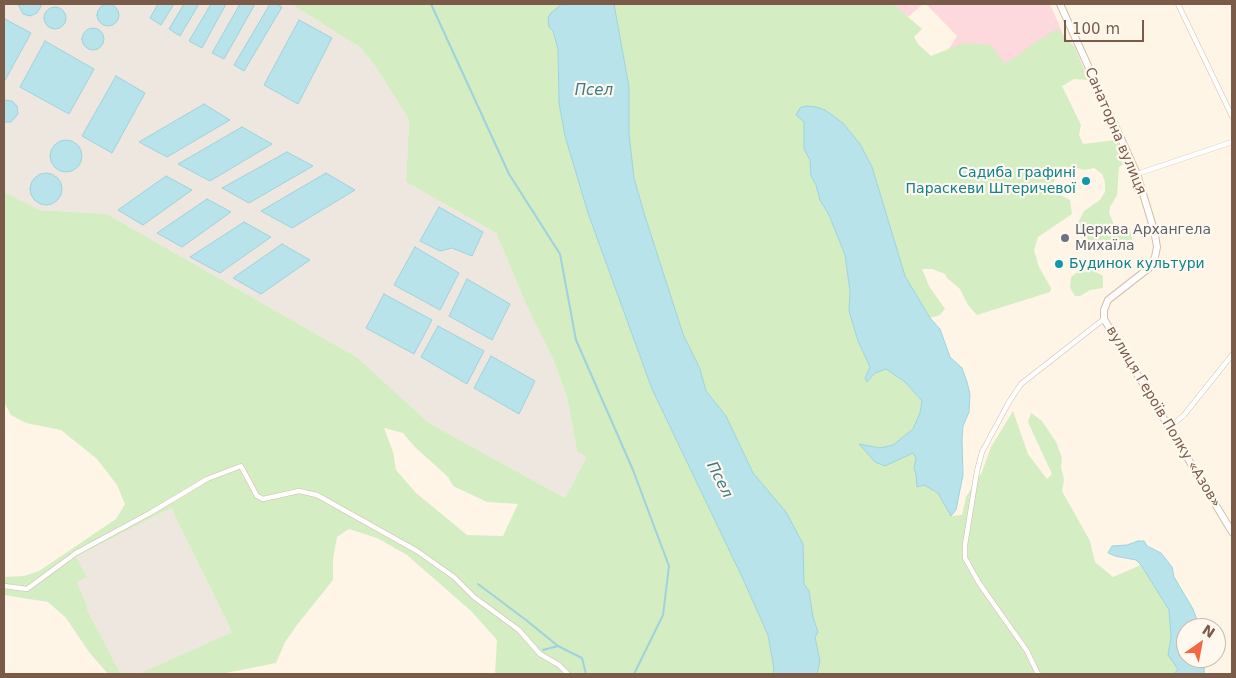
<!DOCTYPE html>
<html>
<head>
<meta charset="utf-8">
<style>
	body { margin:0 }
	#map { position:relative; width:1236px; height:678px; overflow:hidden; background:#fef5e6; font-family:"DejaVu Sans",sans-serif }
	canvas { display:block }
	.frame { position:absolute; inset:0; border:5px solid #7a5a48; pointer-events:none }
	.north { position:absolute; left:1176px; top:618px; width:50px; height:50px; box-sizing:border-box; background:#fff8ee; border:1px solid #cab9ac; border-radius:50%; rotate:33deg; font-size:14px; font-weight:700; line-height:20px; text-align:center; color:#7a5a48 }
	.north::after { content:''; display:block; margin:auto; width:18px; height:22px; background:#f26842; clip-path:polygon(50% 0,100% 100%,50% 72%,0 100%) }
	.scale { position:absolute; left:1064px; top:20px; width:80px; height:22px; box-sizing:border-box; border:2px solid #7a5a48; border-top:0; padding-left:6px; font-size:15px; line-height:18px; white-space:nowrap; color:#7a5a48; -webkit-text-stroke:4px #fff8ee; paint-order:stroke }
</style>
</head>
<body>
<div id="map">
<canvas width="1236" height="678"></canvas>
<div class="frame"></div>
<div class="north">N</div>
<div class="scale">100 m</div>
</div>
<script>
const c = document.querySelector('canvas').getContext('2d');
c.lineJoin = 'round';
function fill(path, color) { c.fillStyle = color; c.fill(path, 'evenodd'); }
const poly = rows => new Path2D(rows.map(r => 'M' + r).join(''));
function trace(path, color, width, dash) { c.strokeStyle = color; c.lineWidth = width; c.lineCap = dash ? 'butt' : 'round'; c.setLineDash(dash || []); c.stroke(path); }
function write(font, color, halo, rows, align = 'center') {
  c.font = font + ' "DejaVu Sans",sans-serif'; c.lineWidth = 4.5; c.setLineDash([]); c.textBaseline = 'middle'; c.strokeStyle = halo; c.fillStyle = color; for (const [text, x, y, turn = 0] of rows) {
    c.save(); c.translate(x, y); c.rotate((+turn || 0) * Math.PI / 180); c.textAlign = isNaN(turn) ? turn : align; if (halo) c.strokeText(text, 0, 0); c.fillText(text, 0, 0); c.restore();
  }
}
fill(poly([
	[4,4,291,4,361,48,376,67,409,120,406,182,496,233,526,304,553,359,567,397,577,451,586,458,565,498,429,423,358,358,107,214,38,210,4,192],
	[171,508,232,632,138,674,121,674,87,610,88,608,77,582,87,577,76,557]
]), '#eee7e0');
fill(poly([
	[893,4,923,4,908,17],
	[926,4,1050,4,1078,69,933,64,951,46,957,36]
]), '#fdd8dd');
fill(poly([
	[291,4,562,4,551,13,549,27,553,31,558,49,559,103,565,136,588,213,652,389,743,579,768,635,774,669,773,674,495,674,497,640,471,611,407,555,377,538,349,529,337,537,333,559,333,580,297,625,285,642,276,663,221,674,138,674,232,632,171,508,76,557,87,577,77,582,88,608,87,610,121,674,108,674,89,652,66,618,48,602,4,595,4,577,24,576,39,571,116,519,125,504,117,485,97,459,61,430,26,423,11,415,4,402,4,192,39,210,107,214,358,358,429,423,565,498,586,458,577,451,567,397,553,359,526,304,496,233,406,182,409,120,376,67,361,48],
	[384,428,403,433,415,447,448,477,453,486,487,502,518,504,503,536,467,535,416,493,396,470,393,452],
	[614,4,893,4,922,29,914,37,918,44,931,56,964,43,992,45,1004,63,1013,59,1033,44,1057,29,1074,46,1089,80,1074,79,1062,86,1081,125,1079,135,1083,144,1116,140,1124,153,1127,162,1119,167,1117,195,1110,207,1109,213,1115,227,1129,226,1133,243,1124,248,1086,250,1083,245,1081,236,1078,233,1078,223,1084,211,1100,200,1105,192,1105,182,1102,174,1094,168,1084,170,1077,168,1068,171,1062,170,1049,189,1070,200,1072,214,1038,237,1034,250,1039,267,1051,288,1050,292,977,315,968,305,960,289,947,278,945,274,932,269,922,269,929,286,945,309,940,315,930,318,905,276,872,167,860,144,843,123,825,110,804,122,804,149,810,160,811,176,816,185,820,200,829,215,845,255,850,291,849,311,858,341,870,367,865,378,867,382,875,373,886,369,905,382,922,401,920,413,913,429,893,445,880,448,859,445,913,453,916,458,914,468,916,474,917,487,924,485,938,493,951,516,962,515,966,497,982,472,991,447,1013,411,1028,454,1047,479,1052,474,1028,422,1031,413,1042,421,1056,442,1062,458,1061,467,1064,480,1062,491,1090,541,1095,562,1113,577,1141,565,1169,610,1171,637,1169,655,1178,669,1174,674,817,674,820,661,815,637,818,631,813,617,809,591,804,584,804,564,786,512,753,473,726,416,706,391,700,369,683,334,644,213,634,178,629,134,629,87],
	[1092,270,1103,276,1103,288,1090,290,1080,296,1075,296,1070,288,1071,277,1076,273]
]), '#d4edc3');
const water = poly([
	'97 15a11 11 0 1 1 22 0a11 11 0 1 1-22 0Z',
	[18,4,41,4,41,6,37,13,30,16,23,14,18,4],
	[158,4,174,4,161,25,150,18,158,4],
	[184,4,199,4,180,36,169,29,184,4],
	[211,4,226,4,202,48,189,41,211,4],
	[240,4,255,4,224,59,212,53,240,4],
	[270,4,277,4,282,7,244,71,234,65,270,4],
	[562,4,614,4,629,87,629,134,634,178,644,213,683,334,700,369,706,391,726,416,753,473,786,512,803,544,804,584,809,591,813,617,818,632,815,637,820,661,817,674,773,674,774,669,768,635,743,579,652,389,588,213,565,136,559,103,558,49,553,31,549,27,548,18,551,13,562,4],
	'44 18a11 11 0 1 1 22 0a11 11 0 1 1-22 0Z',
	[5,19,31,33,4,82,4,22,5,19],
	[299,20,332,38,298,104,264,85,299,20],
	'82 39a11 11 0 1 1 22 0a11 11 0 1 1-22 0Z',
	[45,41,94,69,69,114,20,87,45,41],
	[116,76,145,93,112,153,82,136,116,76],
	[4,100,12,101,17,106,18,114,11,122,4,122,4,100],
	[204,104,230,120,167,157,139,142,204,104],
	[806,106,816,107,825,110,843,123,860,144,872,167,905,276,930,318,940,329,950,357,962,368,967,382,970,394,969,412,963,426,962,440,963,475,956,510,951,516,938,493,924,485,917,487,916,474,914,468,916,458,913,453,885,466,875,462,859,444,880,448,893,445,913,429,920,413,922,401,905,382,886,369,875,373,867,382,865,378,870,367,858,341,849,311,850,291,845,255,829,215,820,200,816,185,811,176,810,160,804,149,804,122,796,115,800,108,806,106],
	[242,127,272,144,210,181,178,164,242,127],
	'50 156a16 16 0 1 1 32 0a16 16 0 1 1-32 0Z',
	[287,152,313,166,249,203,222,188,287,152],
	[326,173,355,190,292,228,261,211,326,173],
	'30 189a16 16 0 1 1 32 0a16 16 0 1 1-32 0Z',
	[166,176,192,190,143,225,118,210,166,176],
	[207,199,231,212,182,247,157,233,207,199],
	[439,207,483,232,472,256,452,248,440,251,420,241,439,207],
	[244,222,271,237,220,273,190,257,244,222],
	[282,244,310,260,261,294,233,278,282,244],
	[415,247,459,273,440,310,394,285,415,247],
	[467,279,510,304,492,340,449,316,467,279],
	[384,294,432,320,414,354,366,328,384,294],
	[438,326,484,351,467,384,421,357,438,326],
	[491,356,535,381,519,414,474,388,491,356],
	[1138,541,1144,541,1147,546,1161,553,1172,567,1174,577,1193,609,1200,628,1186,628,1186,658,1205,658,1204,674,1174,674,1178,669,1168,655,1171,637,1169,610,1141,565,1136,560,1115,556,1108,553,1112,546,1127,545,1138,541]
]);
fill(water, '#b8e3ea');
trace(water, '#9ed3dd', 1);
trace(poly([
	[431,4,509,174,560,254,576,340,633,470,669,566,663,615,634,674],
	[478,584,526,620,558,646,582,658,586,674],
	[543,650,558,646]
]), '#9ed3dd', 2);
const street = poly([
	[1178,4,1232,116],
	[1137,174,1232,142],
	[1169,428,1184,415,1232,355],
	[4,586,27,589,76,553,150,513,207,479,241,466,257,496,263,499,299,491,317,495,417,551,454,577,474,597,519,630,540,654,559,665,568,674],
	[1038,674,1027,651,979,583,965,558,965,545,977,471,982,452,1009,402,1021,384,1104,319]
]);
const secondary = poly([
	[1060,4,1137,174,1154,230,1157,247,1155,257,1149,268,1108,300,1104,310,1104,319,1232,532]
]);
trace(street, '#d4bead', 5.5);
trace(secondary, '#d7beaa', 8);
trace(street, '#fff', 4.5);
trace(secondary, '#fff', 6);
for (const [x, y, r, color] of [
	[1086,181,5,"#0f9aa8"],
	[1065,238,5,"#6b7280"],
	[1059,264,5,"#0f9aa8"]
]) { const dot = new Path2D(); dot.arc(x, y, r, 0, 2 * Math.PI); c.fillStyle = color; c.fill(dot); trace(dot, '#fff8ee', 2); }
write('14px', '#7a5a48', '#fff8ee', [
	["Санаторна вулиця",1115,131,67],
	["вулиця Героїв Полку «Азов»",1163,417,59]
]);
write('14px', '#0d838f', '#fff8ee', [
	["Садиба графині",1076,173],
	["Параскеви Штеричевої",1076,189],
	["Будинок культури",1069,264,"left"]
], 'right');
write('14px', '#5b616d', '#fff8ee', [
	["Церква Архангела",1075,230],
	["Михаїла",1075,246]
], 'left');
write('italic 15px', '#3c7b88', '#fff8ee', [
	["Псел",594,91],
	["Псел",719,480,63]
]);
</script>
</body>
</html>
